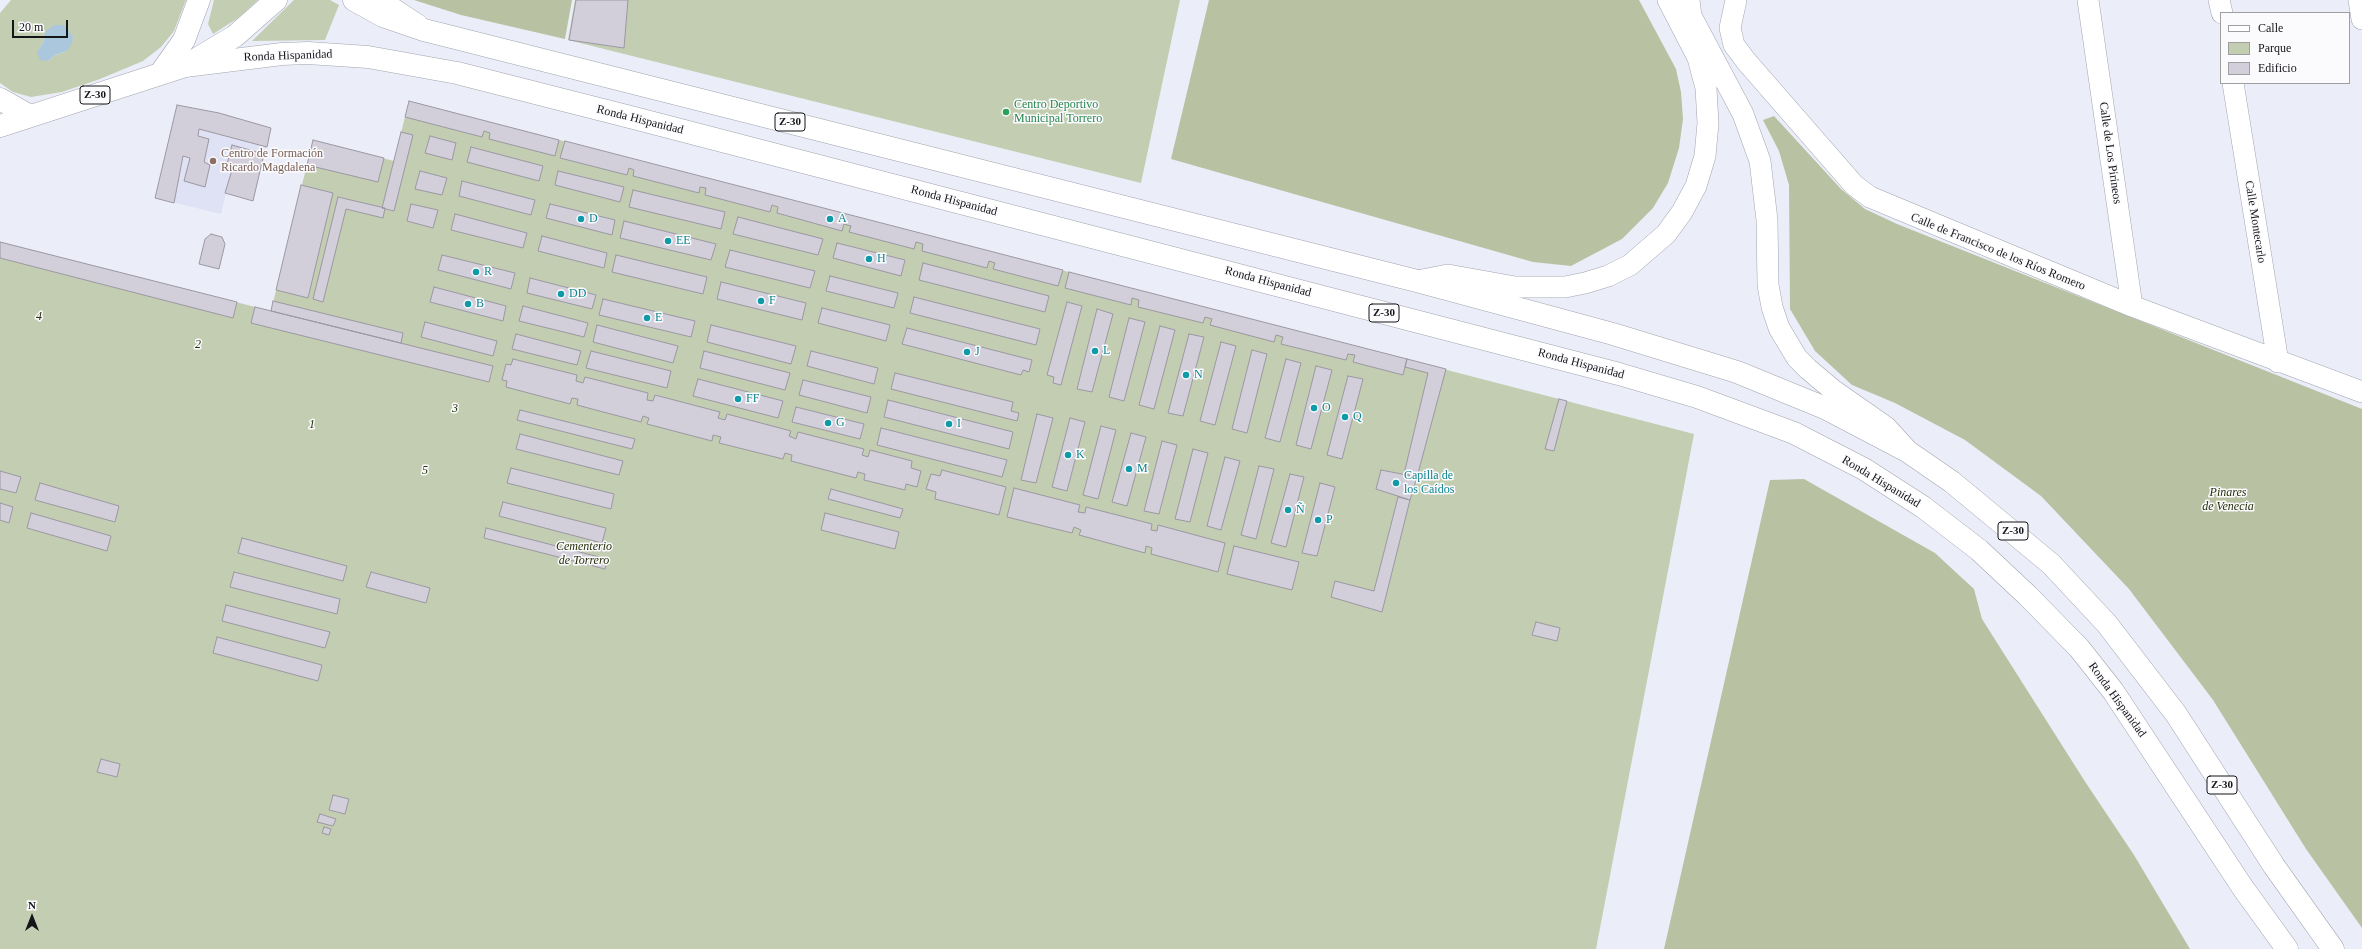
<!DOCTYPE html>
<html>
<head>
<meta charset="utf-8">
<style>
	body { margin:0 }
	#map { position:relative; width:2362px; height:949px; overflow:hidden; background:#ebeef9; font-family:Georgia,serif }
	canvas { display:block }
	.legend { position:absolute; left:2220px; top:12px; width:130px; height:72px; box-sizing:border-box; background:#fbfbfd; border:1px solid #9f9fa2; margin:0; padding:5px 7px; list-style:none; font-size:12px; color:#141519 }
	.legend li { display:flex; align-items:center; gap:8px; height:20px }
	.legend b { width:20px; border:1px solid #9f9fa2 }
	.north { position:absolute; left:12px; top:897px; width:40px; height:40px; -webkit-text-stroke:3px #fbfbfd; paint-order:stroke; rotate:0deg; font-size:11px; font-weight:700; line-height:16px; text-align:center; color:#141519 }
	.north::after { content:''; display:block; margin:auto; width:14px; height:18px; background:#141519; clip-path:polygon(50% 0,100% 100%,50% 72%,0 100%) }
	.scale { position:absolute; left:12px; top:20px; width:56px; height:18px; box-sizing:border-box; border:2px solid #141519; border-top:0; padding-left:5px; font-size:12px; line-height:14px; white-space:nowrap; color:#141519; -webkit-text-stroke:3px #fbfbfd; paint-order:stroke }
</style>
</head>
<body>
<div id="map">
<canvas width="2362" height="949"></canvas>
<ul class="legend">
<li><b style="height:5px;background:#fff"></b>Calle</li>
<li><b style="height:11px;background:#c3cdb1"></b>Parque</li>
<li><b style="height:11px;background:#d2cfda"></b>Edificio</li>
</ul>
<div class="north">N</div>
<div class="scale">20 m</div>
</div>
<script>
const c = document.querySelector('canvas').getContext('2d');
c.lineJoin = 'round';
function fill(path, color) { c.fillStyle = color; c.fill(path, 'evenodd'); }
const poly = rows => new Path2D(rows.map(r => 'M' + r).join(''));
function trace(path, color, width, dash) { c.strokeStyle = color; c.lineWidth = width; c.lineCap = dash ? 'butt' : 'round'; c.setLineDash(dash || []); c.stroke(path); }
function write(font, color, halo, rows, align = 'center') {
  c.font = font + ' Georgia,serif'; c.lineWidth = 3; c.setLineDash([]); c.textBaseline = 'middle'; c.strokeStyle = halo; c.fillStyle = color; for (const [text, x, y, turn = 0] of rows) {
    c.save(); c.translate(x, y); c.rotate((+turn || 0) * Math.PI / 180); c.textAlign = isNaN(turn) ? turn : align; if (halo) c.strokeText(text, 0, 0); c.fillText(text, 0, 0); c.restore();
  }
}
fill(poly([
	[177,105,219,113,271,128,253,201,226,193,221,214,155,198]
]), '#dee2f4');
fill(poly([
	[11,0,186,0,174,31,161,47,143,61,100,79,62,92,31,97,13,92,0,83,0,13],
	[44,37,73,37,67,51,55,55,48,61,39,49,44,41],
	[214,0,258,0,238,18,213,34,208,24],
	[294,0,330,0,339,5,325,40,252,41],
	[575,0,1180,0,1141,183,568,40],
	[409,101,1694,434,1596,949,0,949,0,242,271,311,313,140,394,161]
]), '#c3cdb1');
fill(poly([
	[414,0,572,0,565,39,461,15],
	[1209,0,1639,0,1676,69,1681,92,1683,119,1679,148,1668,183,1653,208,1622,239,1571,266,1533,262,1171,159],
	[1774,116,1841,189,1865,209,1897,224,2362,409,2362,928,2306,849,2213,700,2129,589,2041,496,1965,440,1895,403,1852,385,1815,351,1790,309,1789,185,1779,151,1763,120],
	[1804,479,1935,553,1974,589,1982,619,2084,780,2134,855,2190,949,1664,949,1770,480]
]), '#b8c2a3');
fill(poly([
	[54,25,62,25,67,28,73,37,72,43,67,51,55,55,48,61,40,60,37,52,44,41,45,32]
]), '#abc7de');
const building = poly([
	[576,0,628,0,624,48,569,40,576,0],
	[409,101,559,140,555,156,489,139,490,133,484,131,482,137,405,117,409,101],
	[177,105,219,113,271,128,267,147,199,129,198,136,209,139,204,162,210,165,205,187,184,181,190,158,183,156,174,203,155,198,177,105],
	[401,132,413,135,394,211,382,208,401,132],
	[430,136,456,143,452,160,425,153,430,136],
	[313,140,384,158,378,182,307,165,313,140],
	[565,141,1063,270,1058,286,993,269,995,263,989,261,987,268,922,251,923,244,916,242,914,249,849,232,851,226,844,224,842,231,777,213,778,207,772,205,770,212,705,195,706,188,700,187,699,193,633,176,634,170,629,168,627,175,560,158,565,141],
	[232,145,264,154,253,201,225,193,232,170,226,168,232,145],
	[471,147,543,166,539,181,467,162,471,147],
	[420,171,447,178,442,195,415,189,420,171],
	[558,171,624,187,620,202,555,185,558,171],
	[462,181,535,200,531,215,459,196,462,181],
	[301,185,333,193,308,298,276,290,301,185],
	[633,190,725,212,721,229,629,207,633,190],
	[338,197,385,208,383,218,346,209,323,302,313,299,338,197],
	[411,204,438,210,433,228,407,221,411,204],
	[550,204,615,220,612,235,546,218,550,204],
	[455,214,527,233,523,248,451,230,455,214],
	[738,217,823,239,818,255,733,234,738,217],
	[624,221,716,244,711,260,620,238,624,221],
	[211,234,222,237,225,244,219,269,199,264,205,239,211,234],
	[542,236,607,253,604,268,538,251,542,236],
	[0,242,237,302,233,318,0,258,0,242],
	[837,243,905,260,901,276,833,258,837,243],
	[730,250,815,271,810,288,725,267,730,250],
	[442,255,515,273,511,289,438,270,442,255],
	[616,255,707,277,703,294,612,272,616,255],
	[923,263,1049,296,1045,312,919,280,923,263],
	[1069,272,1407,359,1403,375,1353,362,1355,355,1348,354,1346,360,1281,344,1283,337,1276,335,1274,342,1210,325,1212,319,1205,317,1203,323,1138,307,1139,300,1132,298,1131,305,1065,288,1069,272],
	[830,276,898,293,894,308,826,291,830,276],
	[530,278,596,295,592,309,527,293,530,278],
	[721,282,806,303,802,320,717,299,721,282],
	[434,287,506,306,503,321,430,302,434,287],
	[914,297,1040,329,1036,345,910,313,914,297],
	[603,299,695,321,691,337,599,315,603,299],
	[273,301,403,333,401,343,271,311,273,301],
	[1067,302,1082,306,1061,385,1053,383,1054,377,1047,375,1067,302],
	[523,306,588,323,584,337,519,321,523,306],
	[255,307,493,366,489,382,251,323,255,307],
	[822,308,890,325,886,341,818,323,822,308],
	[1097,309,1113,314,1092,392,1077,389,1097,309],
	[1129,318,1145,322,1124,401,1109,397,1129,318],
	[425,322,497,341,493,356,421,337,425,322],
	[597,325,678,346,673,363,593,342,597,325],
	[711,325,796,346,791,364,707,342,711,325],
	[1160,326,1175,330,1154,409,1139,405,1160,326],
	[907,328,1032,360,1029,372,1023,370,1021,375,902,344,907,328],
	[516,334,581,351,577,365,512,349,516,334],
	[1189,334,1204,337,1183,416,1168,413,1189,334],
	[1221,342,1236,346,1215,425,1200,421,1221,342],
	[1252,350,1267,354,1247,433,1232,429,1252,350],
	[591,351,671,371,667,388,586,368,591,351],
	[704,351,790,373,785,390,700,368,704,351],
	[811,351,878,368,874,384,807,366,811,351],
	[513,359,577,375,576,381,583,383,585,377,648,393,647,400,653,401,655,395,720,412,718,418,725,420,727,414,791,431,789,436,796,439,798,432,864,449,862,455,868,457,870,450,912,461,911,468,921,471,917,487,906,484,905,490,864,480,865,474,858,472,856,478,791,461,792,455,785,453,783,459,719,443,721,437,713,435,712,441,647,424,649,418,643,416,641,422,577,405,578,399,572,398,570,404,506,387,507,381,502,380,506,364,511,365,513,359],
	[1286,359,1301,363,1280,442,1265,438,1286,359],
	[1407,359,1446,369,1417,477,1404,474,1428,373,1405,367,1407,359],
	[1316,366,1332,370,1311,449,1296,445,1316,366],
	[895,373,1013,402,1011,411,1019,413,1017,421,891,389,895,373],
	[1348,376,1363,379,1342,459,1327,455,1348,376],
	[698,379,783,401,778,418,693,396,698,379],
	[803,380,871,397,867,413,799,395,803,380],
	[1559,399,1567,401,1554,451,1545,449,1559,399],
	[888,400,1013,432,1009,449,884,417,888,400],
	[796,407,864,424,860,439,792,422,796,407],
	[520,410,635,439,632,449,517,420,520,410],
	[1037,414,1053,418,1036,483,1021,480,1037,414],
	[1070,418,1085,422,1067,491,1052,487,1070,418],
	[1101,426,1116,430,1098,499,1083,495,1101,426],
	[881,428,1007,460,1002,477,877,445,881,428],
	[1131,433,1146,437,1127,506,1112,502,1131,433],
	[520,434,623,461,619,475,516,449,520,434],
	[1162,441,1177,445,1159,514,1144,511,1162,441],
	[1193,449,1208,453,1190,522,1175,519,1193,449],
	[1225,457,1240,461,1221,530,1207,526,1225,457],
	[1259,466,1274,469,1256,539,1241,535,1259,466],
	[511,468,614,494,611,509,507,483,511,468],
	[942,470,1006,487,999,515,935,499,936,492,926,489,931,474,940,476,942,470],
	[1381,470,1417,477,1410,500,1376,489,1381,470],
	[0,471,21,477,16,493,0,489,0,471],
	[1290,474,1304,477,1286,547,1271,543,1290,474],
	[40,483,119,506,115,522,35,500,40,483],
	[1320,483,1335,487,1317,556,1302,553,1320,483],
	[1014,488,1080,505,1078,512,1085,513,1086,507,1152,524,1151,530,1157,531,1158,525,1225,543,1218,572,1151,554,1152,548,1146,546,1145,553,1079,535,1081,530,1074,527,1072,533,1007,517,1014,488],
	[831,489,903,509,900,518,828,499,831,489],
	[1398,497,1410,500,1382,612,1331,597,1335,581,1374,591,1398,497],
	[503,502,606,528,602,543,499,516,503,502],
	[0,503,13,507,9,523,0,520,0,503],
	[31,513,111,536,107,551,27,528,31,513],
	[825,513,899,532,895,549,821,530,825,513],
	[486,528,607,559,605,569,484,538,486,528],
	[242,538,347,566,343,581,238,553,242,538],
	[1234,546,1299,562,1292,590,1227,574,1234,546],
	[234,572,340,599,337,614,230,587,234,572],
	[371,572,430,588,426,603,366,587,371,572],
	[226,605,330,632,325,648,222,621,226,605],
	[1536,622,1560,628,1557,641,1532,635,1536,622],
	[217,637,322,665,318,681,213,653,217,637],
	[101,759,120,764,117,777,97,772,101,759],
	[333,795,349,799,345,814,329,810,333,795],
	[320,814,336,819,333,826,317,822,320,814],
	[324,827,331,829,329,835,322,833,324,827]
]);
fill(building, '#d2cfda');
trace(building, '#9b98a3', 1);
const minor = poly([
	[1689,0,1691,16,1743,114,1760,161,1767,220,1768,285,1772,307,1779,328,1797,358,1808,369,1833,390,1886,427,1906,449],
	[1736,0,1730,28,1734,45,1746,61,1854,185,1870,197,2132,306,2362,392],
	[2088,0,2132,306],
	[2219,0,2222,13],
	[2359,0,2362,19],
	[2233,83,2278,362],
	[1417,281,1448,275,1515,287,1565,287,1585,283,1608,276,1630,265,1666,234,1682,212,1696,186,1705,156,1708,123,1706,88,1698,58,1668,0]
]);
const major = poly([
	[379,0,417,25],
	[185,66,235,36,276,0]
]);
const highway = poly([
	[354,0,383,16,424,30,1417,281,1613,334,1737,372,1825,408,1907,451,1952,482,2051,564,2107,624,2176,714,2274,866,2333,949],
	[160,74,184,40,199,0],
	[0,99,30,116],
	[0,126,185,66,282,54,308,53,368,57,457,73,634,118,1619,374,1697,397,1794,433,1864,469,1923,507,1979,550,2027,595,2079,648,2113,691,2243,888,2287,949]
]);
trace(minor, '#a1a4ae', 22);
trace(major, '#a1a4ae', 23);
trace(highway, '#a1a4ae', 23);
trace(minor, '#fff', 21);
trace(major, '#fff', 22);
trace(highway, '#fff', 22);
for (const [x, y, r, color] of [
	[1006,112,4,"#2e9e5b"],
	[213,161,4,"#8d6e63"],
	[581,219,4,"#0f9aa8"],
	[830,219,4,"#0f9aa8"],
	[668,241,4,"#0f9aa8"],
	[869,259,4,"#0f9aa8"],
	[476,272,4,"#0f9aa8"],
	[561,294,4,"#0f9aa8"],
	[761,301,4,"#0f9aa8"],
	[468,304,4,"#0f9aa8"],
	[647,318,4,"#0f9aa8"],
	[1095,351,4,"#0f9aa8"],
	[967,352,4,"#0f9aa8"],
	[1186,375,4,"#0f9aa8"],
	[738,399,4,"#0f9aa8"],
	[1314,408,4,"#0f9aa8"],
	[1345,417,4,"#0f9aa8"],
	[828,423,4,"#0f9aa8"],
	[949,424,4,"#0f9aa8"],
	[1068,455,4,"#0f9aa8"],
	[1129,469,4,"#0f9aa8"],
	[1396,483,4,"#0f9aa8"],
	[1288,510,4,"#0f9aa8"],
	[1318,520,4,"#0f9aa8"]
]) { const dot = new Path2D(); dot.arc(x, y, r, 0, 2 * Math.PI); c.fillStyle = color; c.fill(dot); trace(dot, '#fbfbfd', 1.5); }
for (const [x, y, w] of [
	[95,95,30],
	[790,122,30],
	[1384,313,30],
	[2013,531,30],
	[2222,785,30]
]) { const box = new Path2D(); box.roundRect(x - w / 2, y - 9, w, 18, 3); c.fillStyle = '#fbfbfd'; c.fill(box); trace(box, '#141519', 1); }
write('bold 11px', '#141519', null, [
	["Z-30",95,95],
	["Z-30",790,122],
	["Z-30",1384,313],
	["Z-30",2013,531],
	["Z-30",2222,785]
]);
write('12px', '#141519', '#fbfbfd', [
	["Ronda Hispanidad",288,56,-2],
	["Ronda Hispanidad",640,120,14],
	["Calle de Los Pirineos",2110,153,82],
	["Ronda Hispanidad",954,201,15],
	["Calle Montecarlo",2255,222,81],
	["Calle de Francisco de los Ríos Romero",1998,252,22],
	["Ronda Hispanidad",1268,282,15],
	["Ronda Hispanidad",1581,364,15],
	["Ronda Hispanidad",1881,482,31],
	["Ronda Hispanidad",2117,700,54]
]);
write('12px', '#27864d', '#fbfbfd', [
	["Centro Deportivo",1014,105],
	["Municipal Torrero",1014,119]
], 'left');
write('12px', '#785e54', '#fbfbfd', [
	["Centro de Formación",221,154],
	["Ricardo Magdalena",221,168]
], 'left');
write('12px', '#0d838f', '#fbfbfd', [
	["D",589,219],
	["A",838,219],
	["EE",676,241],
	["H",877,259],
	["R",484,272],
	["DD",569,294],
	["F",769,301],
	["B",476,304],
	["E",655,318],
	["L",1103,351],
	["J",975,352],
	["N",1194,375],
	["FF",746,399],
	["O",1322,408],
	["Q",1353,417],
	["G",836,423],
	["I",957,424],
	["K",1076,455],
	["M",1137,469],
	["Capilla de",1404,476],
	["los Caídos",1404,490],
	["Ñ",1296,510],
	["P",1326,520]
], 'left');
write('italic 12px', '#242e07', '#fbfbfd', [
	["4",39,317],
	["2",198,345],
	["3",455,409],
	["1",312,425],
	["5",425,471],
	["Pinares",2228,493],
	["de Venecia",2228,507],
	["Cementerio",584,547],
	["de Torrero",584,561]
]);
</script>
</body>
</html>
